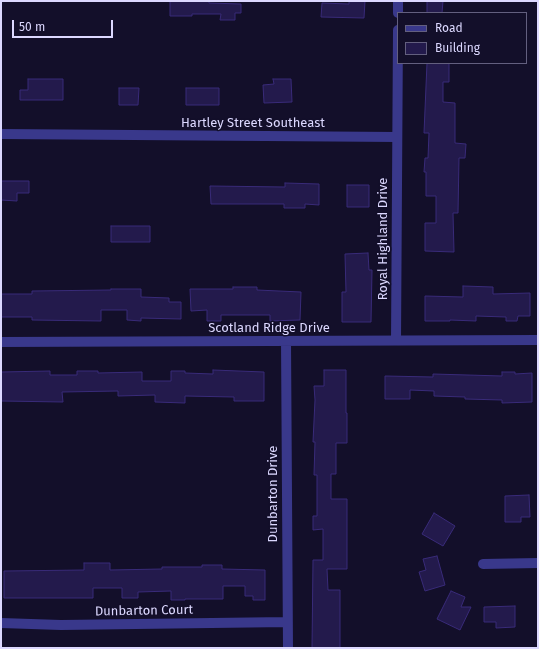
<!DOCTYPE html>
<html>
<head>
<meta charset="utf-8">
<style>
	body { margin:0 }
	#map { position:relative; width:539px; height:649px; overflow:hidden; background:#130f2a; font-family:"Fira Sans",sans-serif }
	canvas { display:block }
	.frame { position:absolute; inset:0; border:2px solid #dcd8ff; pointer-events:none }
	.legend { position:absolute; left:397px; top:12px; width:130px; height:52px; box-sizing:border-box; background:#130f2a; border:1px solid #635f7f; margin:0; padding:5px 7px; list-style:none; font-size:12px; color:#dcd8ff }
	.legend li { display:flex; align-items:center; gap:8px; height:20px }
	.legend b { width:20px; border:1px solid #635f7f }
	.scale { position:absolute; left:12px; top:20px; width:101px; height:18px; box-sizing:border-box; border:2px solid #dcd8ff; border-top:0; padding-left:5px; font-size:12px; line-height:14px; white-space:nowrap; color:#dcd8ff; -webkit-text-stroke:3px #130f2a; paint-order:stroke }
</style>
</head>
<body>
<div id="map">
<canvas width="539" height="649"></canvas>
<div class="frame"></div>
<ul class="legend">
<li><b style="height:5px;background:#39388b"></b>Road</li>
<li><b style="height:11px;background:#231a4c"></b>Building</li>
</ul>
<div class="scale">50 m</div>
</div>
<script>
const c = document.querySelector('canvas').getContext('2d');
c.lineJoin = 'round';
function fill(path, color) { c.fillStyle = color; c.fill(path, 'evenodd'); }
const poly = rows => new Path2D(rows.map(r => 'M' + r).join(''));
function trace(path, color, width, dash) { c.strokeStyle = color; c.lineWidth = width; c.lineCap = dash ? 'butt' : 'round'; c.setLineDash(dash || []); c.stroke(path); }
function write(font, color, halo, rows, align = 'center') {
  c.font = font + ' "Fira Sans",sans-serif'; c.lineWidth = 3; c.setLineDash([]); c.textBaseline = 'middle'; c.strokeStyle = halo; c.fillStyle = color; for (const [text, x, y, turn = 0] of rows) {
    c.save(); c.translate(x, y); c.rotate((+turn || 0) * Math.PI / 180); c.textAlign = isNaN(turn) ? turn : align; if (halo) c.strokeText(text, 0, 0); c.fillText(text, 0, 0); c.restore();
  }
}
const building = poly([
	[170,1,209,1,209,3,241,4,241,13,235,13,235,20,220,20,221,14,192,14,192,16,170,16,170,1],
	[349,1,365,1,364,18,321,17,322,3,349,4,349,1],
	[427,1,443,1,442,13,427,13,427,1],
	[427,63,449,63,449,82,443,82,443,102,455,103,455,143,466,144,465,158,459,158,458,213,453,213,454,252,425,251,425,223,436,223,436,196,426,196,426,172,424,172,425,158,428,158,429,133,424,133,427,63],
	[28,79,63,79,63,100,20,100,20,90,28,90,28,79],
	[273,79,291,79,292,102,264,103,263,85,274,84,273,79],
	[119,88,139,88,138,105,119,105,119,88],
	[186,88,219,88,219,105,186,105,186,88],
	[1,181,29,181,29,193,17,193,17,201,1,200,1,181],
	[285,183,319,184,319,205,305,204,305,208,284,208,284,204,211,204,210,186,285,187,285,183],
	[347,185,369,185,369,207,347,207,347,185],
	[111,226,150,226,150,242,111,242,111,226],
	[368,253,369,270,372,270,371,322,342,322,342,292,346,292,345,254,368,253],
	[463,286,493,287,493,294,530,293,530,316,518,316,517,321,506,321,506,317,476,316,476,321,450,320,450,321,425,321,425,296,463,297,463,286],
	[233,287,257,287,257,290,301,292,300,320,270,321,270,315,221,315,221,321,207,321,207,310,191,311,190,289,233,289,233,287],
	[111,289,141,289,141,297,169,298,169,302,181,302,181,319,141,318,141,321,127,320,127,310,101,310,101,321,32,320,32,317,1,317,1,294,32,294,32,291,111,290,111,289],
	[213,370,264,372,264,401,234,401,234,397,185,396,185,403,155,402,155,395,118,396,118,391,62,392,63,402,1,401,1,372,50,371,50,375,77,375,77,371,98,371,98,373,142,372,142,381,171,381,171,371,185,371,185,373,213,374,213,370],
	[324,370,346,370,346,413,347,413,347,443,336,443,336,474,331,474,331,499,347,499,347,569,327,569,328,590,340,590,340,648,312,648,313,560,323,560,323,529,313,530,313,516,317,516,317,475,314,475,315,442,313,442,315,400,314,386,324,386,324,370],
	[502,372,515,372,515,374,532,373,532,402,502,403,502,400,465,399,465,397,434,396,434,391,410,390,410,399,385,399,385,376,433,377,433,374,502,376,502,372],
	[529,495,530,517,521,517,521,522,505,522,505,496,529,495],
	[434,513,455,526,443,546,422,534,434,513],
	[437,556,445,585,425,591,419,572,426,570,423,559,437,556],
	[84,563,110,563,110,570,162,569,162,567,202,567,202,565,222,565,222,569,265,570,265,600,253,600,253,596,245,596,245,586,223,586,223,599,185,599,185,600,171,600,171,591,138,592,138,598,122,598,122,588,93,588,93,598,4,598,4,571,84,570,84,563],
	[451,591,465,597,461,607,471,607,460,630,437,619,451,591],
	[515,606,515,627,496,628,496,622,484,622,484,607,515,606]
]);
fill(building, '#231a4c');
trace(building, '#392b79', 1);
trace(poly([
	[398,13,398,1],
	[1,134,397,137],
	[396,340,398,30],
	[286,341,288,648],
	[1,342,538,340],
	[483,564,538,563],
	[1,623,61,625,287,622]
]), '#39388b', 10);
write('13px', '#dcd8ff', '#130f2a', [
	["Hartley Street Southeast",253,123],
	["Royal Highland Drive",383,239,-90],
	["Scotland Ridge Drive",269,328],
	["Dunbarton Drive",273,494,-90],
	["Dunbarton Court",144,611,-1]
]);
</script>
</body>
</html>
